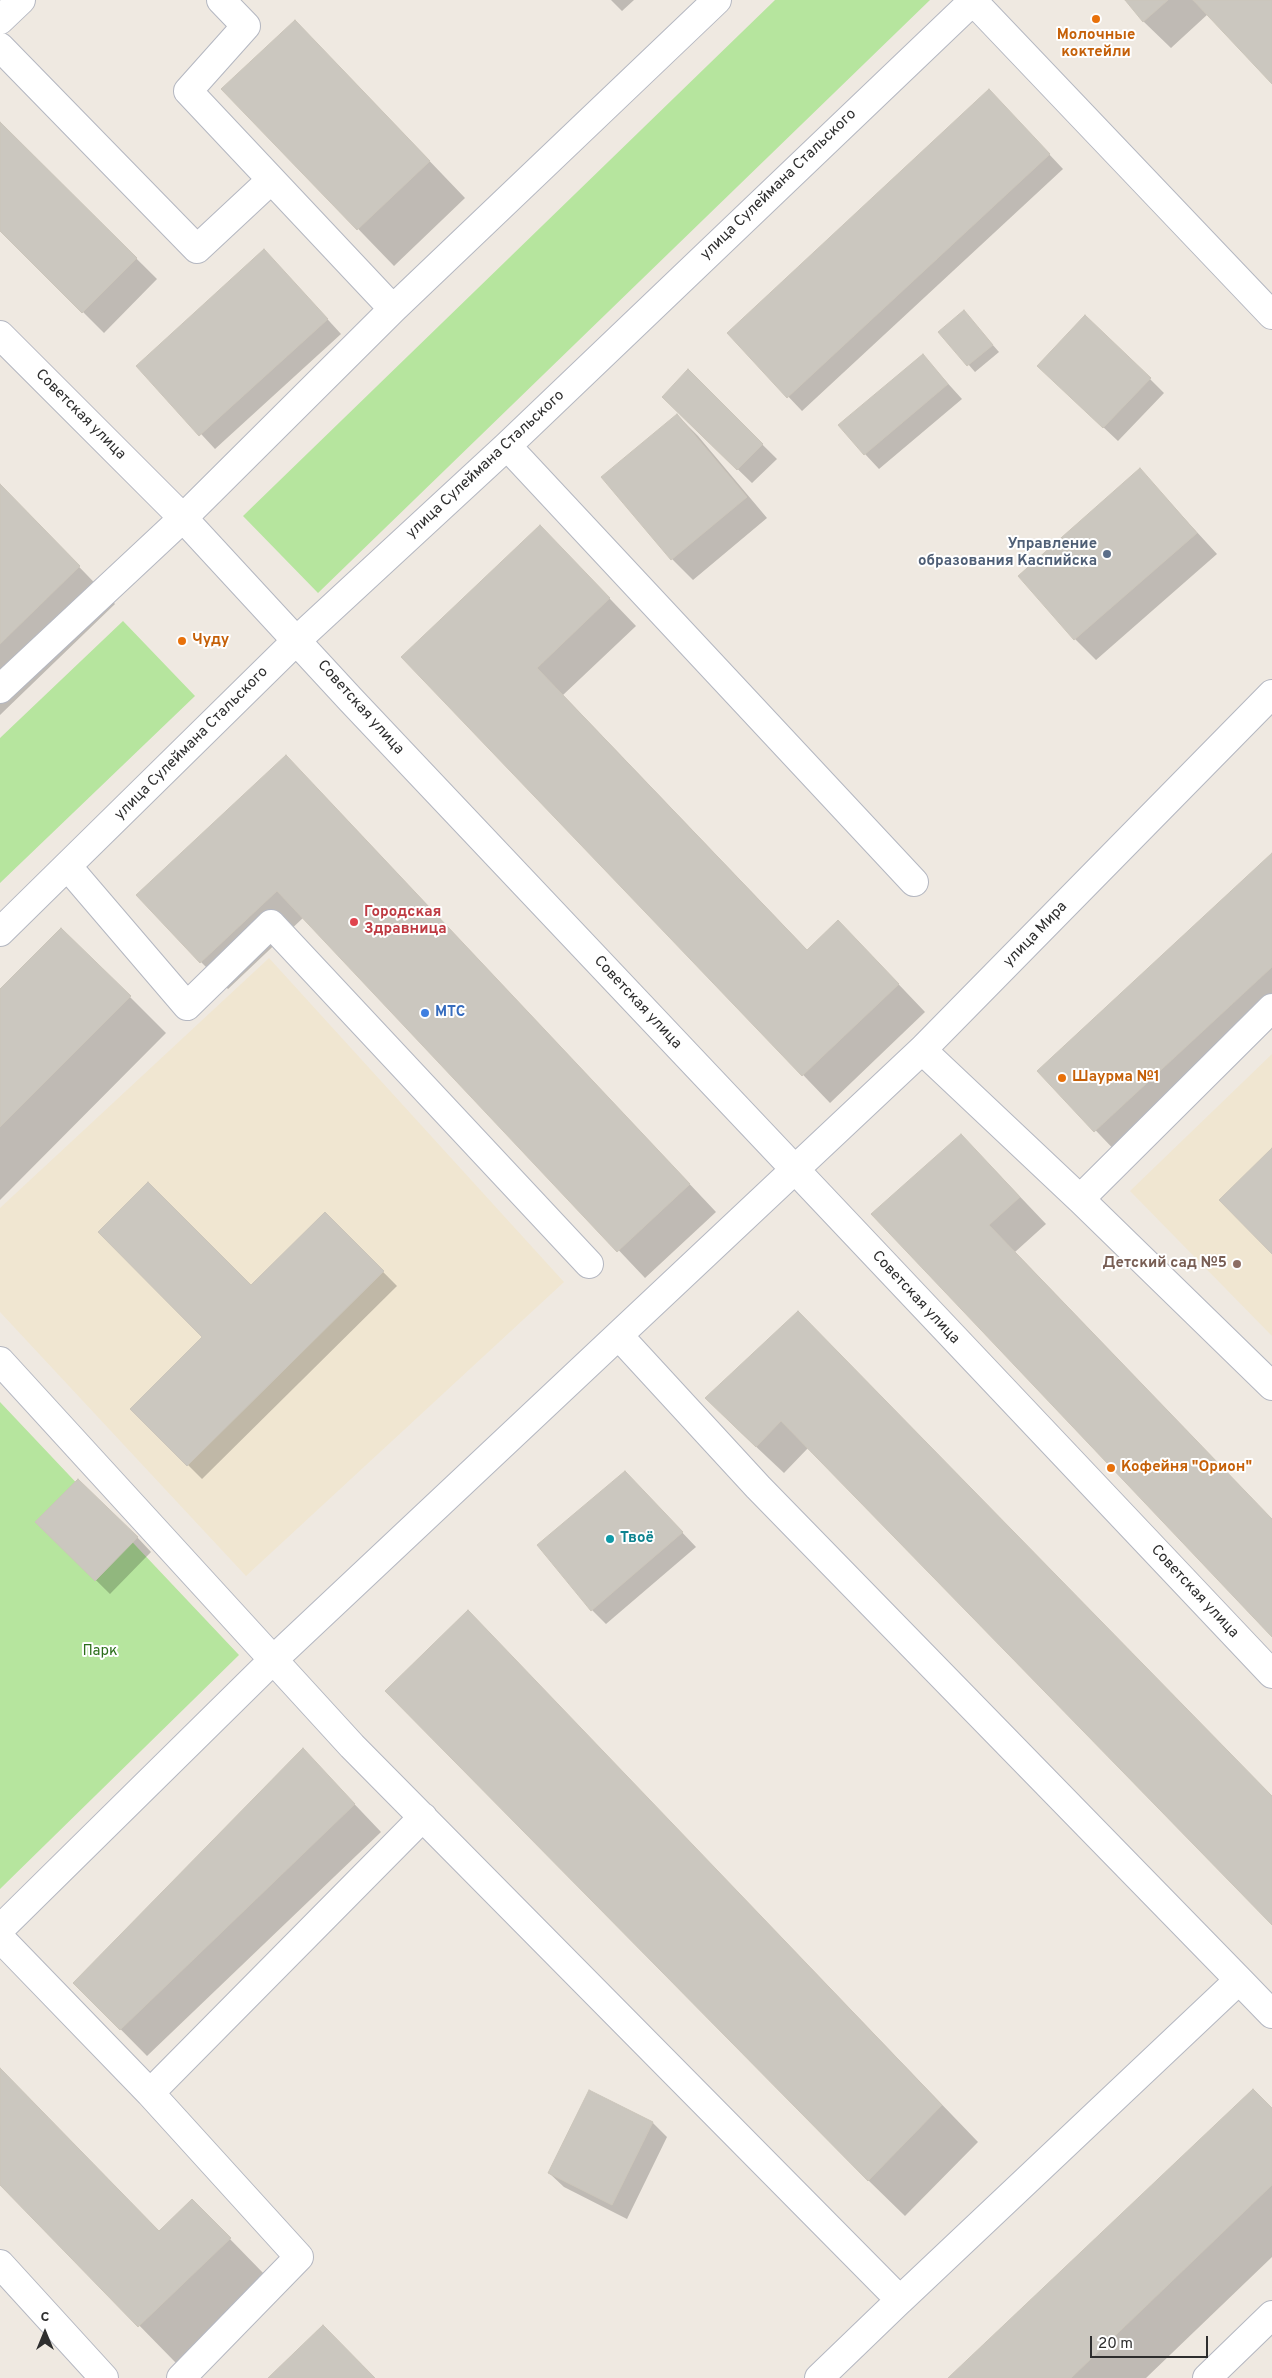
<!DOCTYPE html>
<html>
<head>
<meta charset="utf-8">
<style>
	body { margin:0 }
	#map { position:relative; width:1272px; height:2378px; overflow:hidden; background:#efe9e1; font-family:Overpass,sans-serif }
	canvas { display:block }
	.north { position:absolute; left:20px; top:2308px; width:50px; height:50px; -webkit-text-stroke:4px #fff; paint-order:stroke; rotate:0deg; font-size:14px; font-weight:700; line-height:20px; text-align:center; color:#2e2e2e }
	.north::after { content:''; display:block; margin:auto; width:18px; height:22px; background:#2e2e2e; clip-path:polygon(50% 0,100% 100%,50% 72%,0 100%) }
	.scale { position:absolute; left:1090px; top:2336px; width:118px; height:22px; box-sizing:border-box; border:2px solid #2e2e2e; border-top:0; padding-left:6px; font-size:15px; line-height:18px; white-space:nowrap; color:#2e2e2e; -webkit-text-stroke:4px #fff; paint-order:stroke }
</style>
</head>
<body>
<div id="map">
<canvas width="1272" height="2378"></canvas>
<div class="north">С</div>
<div class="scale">20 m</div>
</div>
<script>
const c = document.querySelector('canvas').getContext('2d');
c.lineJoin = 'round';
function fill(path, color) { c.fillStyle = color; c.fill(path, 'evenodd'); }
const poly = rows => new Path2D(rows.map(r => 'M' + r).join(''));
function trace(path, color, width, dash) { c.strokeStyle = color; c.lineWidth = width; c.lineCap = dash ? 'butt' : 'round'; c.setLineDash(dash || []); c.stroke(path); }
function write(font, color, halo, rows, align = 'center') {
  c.font = font + ' Overpass,sans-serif'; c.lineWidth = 4; c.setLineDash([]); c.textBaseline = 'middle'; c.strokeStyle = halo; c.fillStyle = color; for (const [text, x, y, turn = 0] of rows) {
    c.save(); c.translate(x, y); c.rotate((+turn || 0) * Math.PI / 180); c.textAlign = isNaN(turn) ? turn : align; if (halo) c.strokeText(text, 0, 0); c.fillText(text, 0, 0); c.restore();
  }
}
fill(poly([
	[269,958,564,1282,246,1576,0,1312,0,1208],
	[1272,1054,1272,1336,1130,1191]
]), '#f0e6d1');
fill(poly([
	[775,0,930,0,318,593,243,516],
	[123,621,195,696,0,883,0,738],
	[0,1402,239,1655,0,1889]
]), '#b6e59e');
fill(poly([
	[611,0,634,0,622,11],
	[1127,0,1272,0,1272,82,1208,14,1171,48,1144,22],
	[331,58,465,198,394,266,223,89],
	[1003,105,1063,169,802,411,728,333],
	[0,123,157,279,104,333,0,229],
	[278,265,341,334,215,449,138,366],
	[970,319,999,352,975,372,940,332],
	[923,356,962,399,879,469,865,454],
	[688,371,777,459,752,483,663,397],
	[1150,379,1164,393,1118,441,1053,380],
	[677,415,698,436,767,518,693,580,672,559],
	[1140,470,1217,554,1096,660,1075,639],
	[0,485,115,604,0,715],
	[567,554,636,626,563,695,808,951,865,949,925,1012,830,1103,403,657],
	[313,784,716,1212,645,1278,304,917,228,989,201,962],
	[1272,855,1272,1019,1122,1158,1039,1071],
	[0,991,130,997,166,1033,0,1200],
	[988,1163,1046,1224,1015,1252,1272,1520,1272,1636,873,1214],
	[325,1213,397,1286,202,1479,132,1409],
	[798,1313,1272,1797,1272,1923,809,1447,784,1473,733,1425],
	[639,1487,696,1547,606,1624,592,1610],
	[37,1522,137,1537,151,1552,110,1594],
	[468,1612,978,2142,905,2216,868,2180],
	[303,1750,381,1832,147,2056,75,1983],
	[0,2069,159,2232,228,2237,266,2276,176,2363,0,2183],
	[589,2092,653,2123,667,2137,627,2219,564,2187,549,2173],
	[1272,2110,1272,2257,1146,2378,950,2378]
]), '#0003');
const building = poly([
	[1125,0,1168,0,1143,22,1125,0],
	[1193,0,1272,0,1272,84,1193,0],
	[295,20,430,161,357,230,221,89,295,20],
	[989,89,1050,154,787,398,727,333,989,89],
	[0,122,137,258,82,313,0,231,0,122],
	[264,249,328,319,199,436,136,366,264,249],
	[964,310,993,345,967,366,938,332,964,310],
	[1085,315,1151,378,1103,428,1037,366,1085,315],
	[923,354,948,384,864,455,838,425,923,354],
	[688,369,763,444,737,470,662,397,688,369],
	[677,414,747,497,671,560,601,477,677,414],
	[1140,468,1197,533,1074,640,1018,576,1140,468],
	[0,484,80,566,0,644,0,484],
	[540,525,610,598,537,668,807,950,838,920,899,984,802,1076,401,657,540,525],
	[286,755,690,1184,617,1252,277,891,200,963,136,895,286,755],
	[1272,853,1272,967,1094,1132,1037,1071,1272,853],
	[61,928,131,996,0,1127,0,989,61,928],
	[961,1134,1020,1197,989,1225,1272,1519,1272,1637,871,1214,961,1134],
	[1272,1148,1272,1254,1219,1200,1272,1148],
	[148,1182,251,1285,325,1212,384,1271,187,1466,130,1409,202,1337,98,1232,148,1182],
	[798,1311,1272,1796,1272,1925,781,1421,756,1447,705,1398,798,1311],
	[625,1471,683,1532,591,1611,537,1545,625,1471],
	[78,1479,138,1537,95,1581,35,1522,78,1479],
	[468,1610,942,2105,868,2181,385,1691,468,1610],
	[303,1748,355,1804,120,2030,73,1983,303,1748],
	[0,2068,159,2231,192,2199,231,2238,138,2327,0,2185,0,2068],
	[1253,2089,1272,2108,1272,2185,1071,2378,948,2378,1253,2089],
	[589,2090,653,2122,612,2205,548,2173,589,2090],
	[323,2325,375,2378,268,2378,323,2325]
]);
fill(building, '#cbc7bf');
trace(building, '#cbc5ba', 1);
const minor = poly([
	[221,0,246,26,188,91,393,309],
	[973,1,1272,315],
	[0,20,21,0],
	[0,47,197,249,271,180],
	[0,335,183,518,351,700,1272,1674],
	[507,446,914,882],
	[0,689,183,518,393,309,717,0],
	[68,867,187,1006,271,924,589,1264],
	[0,932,297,640,507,446,974,0],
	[922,1050,1080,1199,1272,1008],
	[1080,1199,1272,1386],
	[619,1336,758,1487,1239,1980],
	[0,1361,352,1746,900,2300,1239,1980,1272,2014],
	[0,1929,274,1659,922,1050,1272,694],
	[0,1938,150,2093],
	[0,2264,104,2378],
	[181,2378,299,2257,150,2093,423,1817],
	[819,2378,900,2300],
	[1207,2378,1272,2315]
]);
trace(minor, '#b4b7c1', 30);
trace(minor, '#fff', 28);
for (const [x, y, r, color] of [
	[1096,19,5,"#e8710a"],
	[1107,554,5,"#5c6f8a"],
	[182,641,5,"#e8710a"],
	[354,922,5,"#e0444e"],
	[425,1013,5,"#3f7fe0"],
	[1062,1078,5,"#e8710a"],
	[1237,1264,5,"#8d6e63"],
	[1111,1468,5,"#e8710a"],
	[610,1539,5,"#0f9aa8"]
]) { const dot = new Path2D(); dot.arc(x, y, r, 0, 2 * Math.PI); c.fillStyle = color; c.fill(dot); trace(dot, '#fff', 2); }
write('bold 15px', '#c56008', '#fff', [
	["Молочные",1096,36,"center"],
	["коктейли",1096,53,"center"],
	["Чуду",192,641],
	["Шаурма №1",1072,1078],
	["Кофейня \"Орион\"",1121,1468]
], 'left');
write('15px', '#2e2e2e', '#fff', [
	["улица Сулеймана Стальского",779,185,-44],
	["Советская улица",80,415,45],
	["улица Сулеймана Стальского",486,465,-43],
	["Советская улица",360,708,48],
	["улица Сулеймана Стальского",192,744,-45],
	["улица Мира",1036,935,-46],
	["Советская улица",637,1003,47],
	["Советская улица",915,1298,47],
	["Советская улица",1194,1592,47]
]);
write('bold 15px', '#4e5e75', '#fff', [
	["Управление",1097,545],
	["образования Каспийска",1097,562]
], 'right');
write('bold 15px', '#be3a42', '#fff', [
	["Городская",364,913],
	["Здравница",364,930]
], 'left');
write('bold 15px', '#366cbe', '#fff', [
	["МТС",435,1013]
], 'left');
write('bold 15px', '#785e54', '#fff', [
	["Детский сад №5",1227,1264]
], 'right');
write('bold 15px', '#0d838f', '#fff', [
	["Твоё",620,1539]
], 'left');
write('15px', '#2c6e1b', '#fff', [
	["Парк",100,1652]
]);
</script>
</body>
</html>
